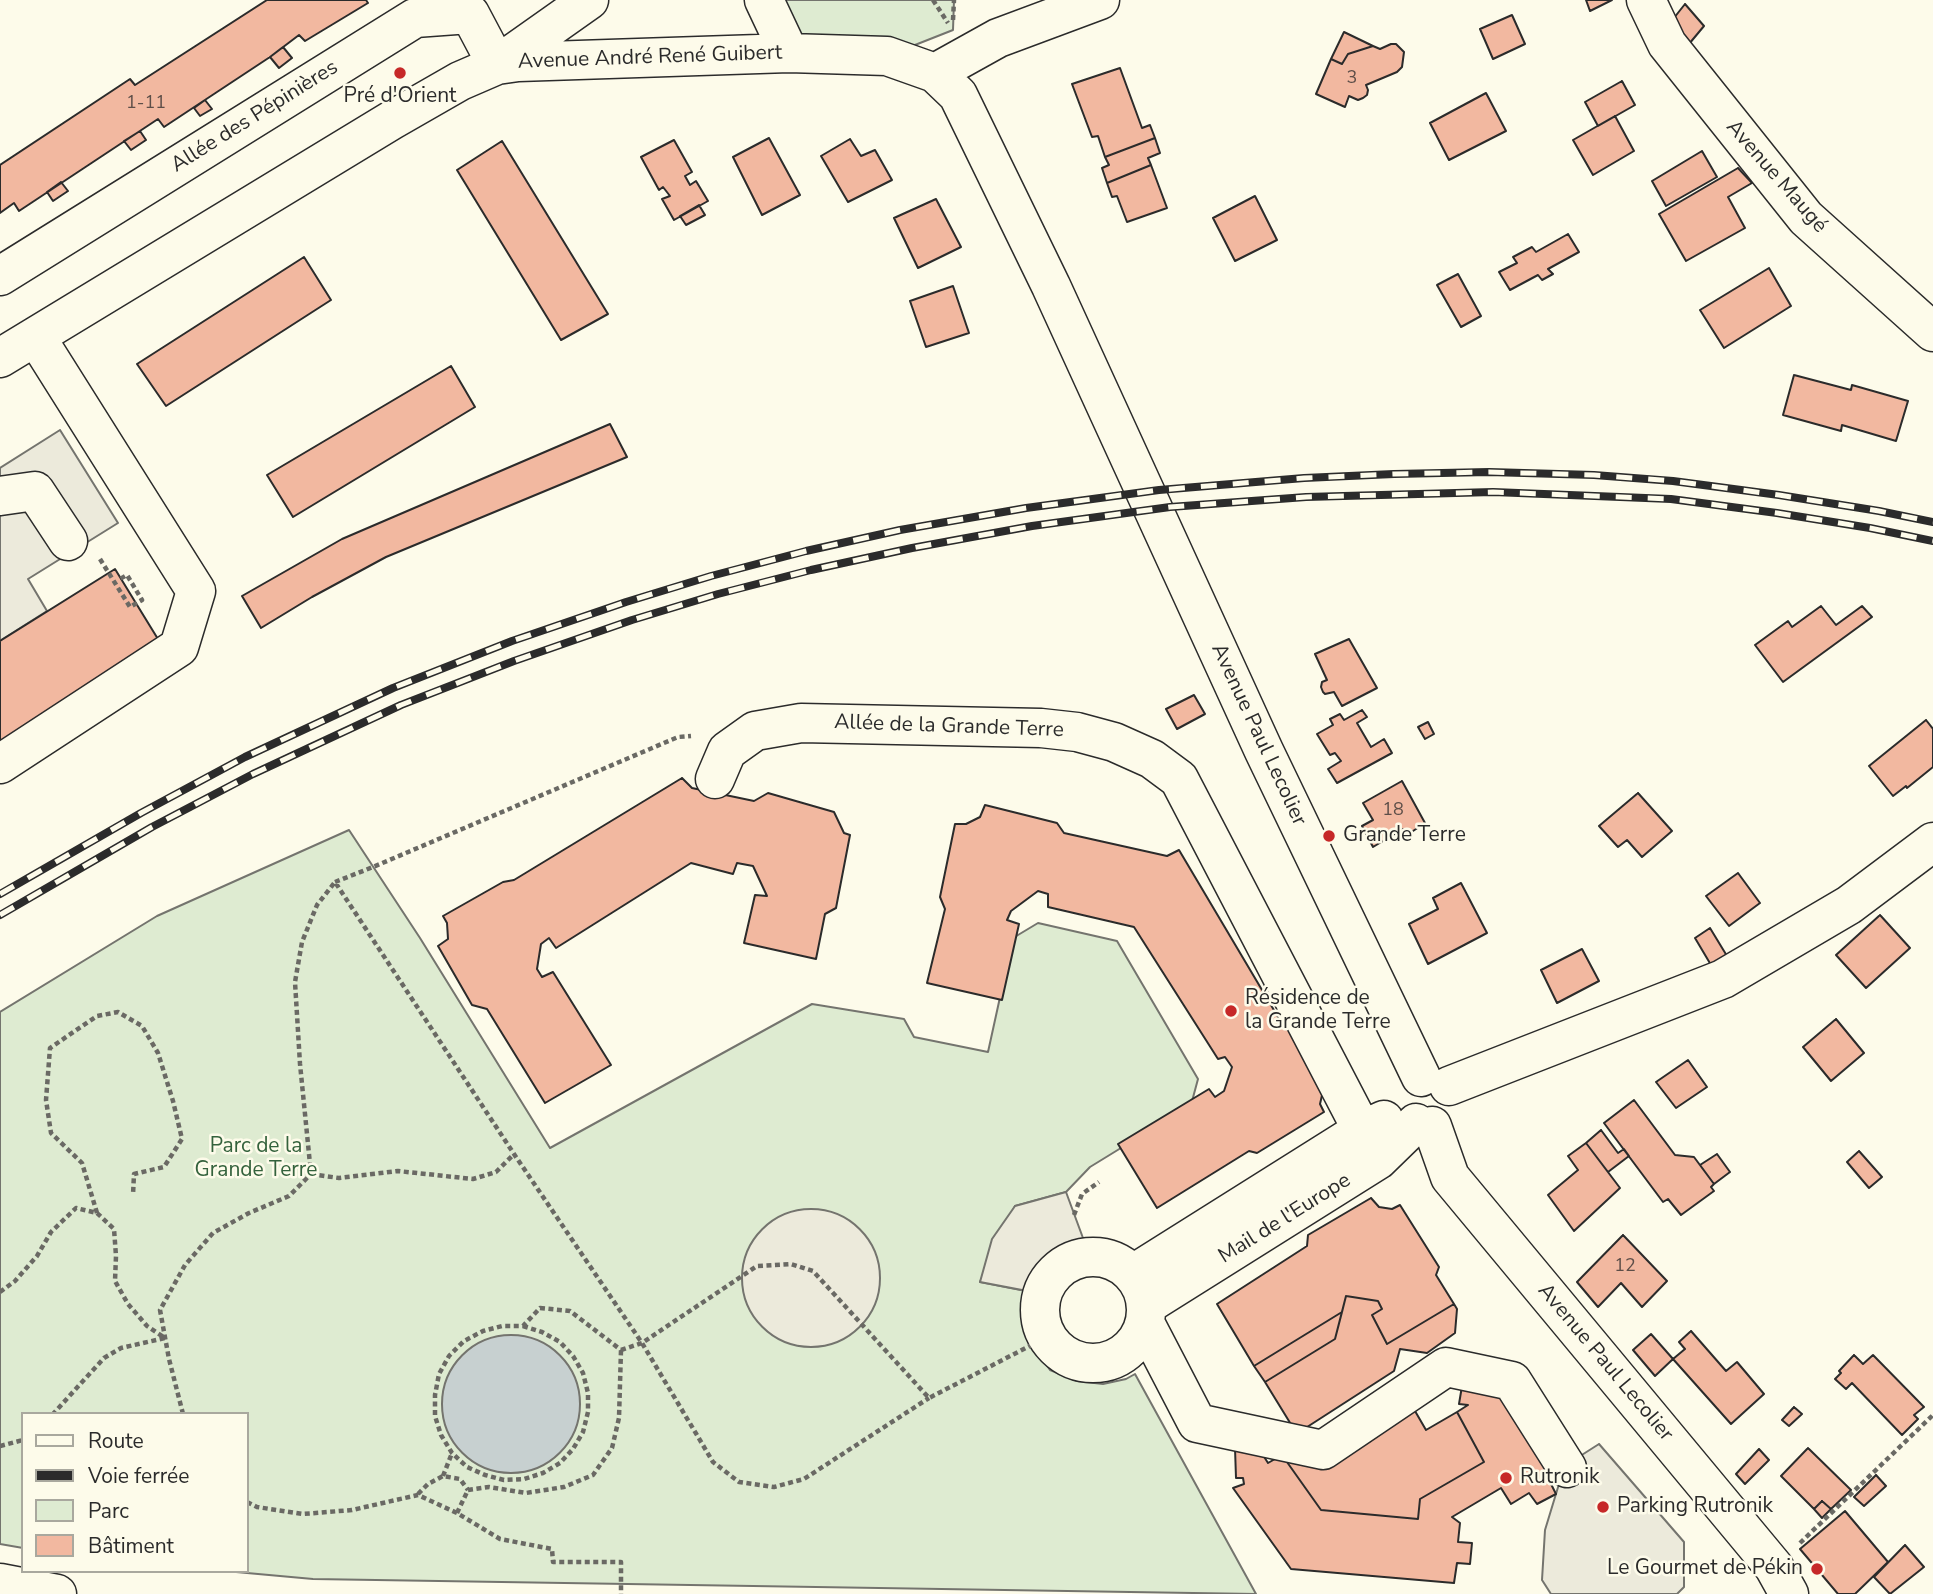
<!DOCTYPE html>
<html>
<head>
<meta charset="utf-8">
<style>
	body { margin:0 }
	#map { position:relative; width:1933px; height:1594px; overflow:hidden; background:#fdfbea; font-family:"Nunito Sans",sans-serif }
	canvas { display:block }
	.legend { position:absolute; left:21px; top:1412px; width:228px; height:161px; box-sizing:border-box; background:#fdfbea; border:2px solid #a9a89e; margin:0; padding:9px 12px; list-style:none; font-size:21px; color:#2b2b2b }
	.legend li { display:flex; align-items:center; gap:14px; height:35px }
	.legend b { width:35px; border:2px solid #a9a89e }
</style>
</head>
<body>
<div id="map">
<canvas width="1933" height="1594"></canvas>
<ul class="legend">
<li><b style="height:9px;background:#fdfbea"></b>Route</li>
<li><b style="height:9px;background:#2b2b2b"></b>Voie ferrée</li>
<li><b style="height:19px;background:#deebd1"></b>Parc</li>
<li><b style="height:19px;background:#f2b8a0"></b>Bâtiment</li>
</ul>
</div>
<script>
const c = document.querySelector('canvas').getContext('2d');
c.lineJoin = 'round';
function fill(path, color) { c.fillStyle = color; c.fill(path, 'evenodd'); }
const poly = rows => new Path2D(rows.map(r => 'M' + r).join(''));
function trace(path, color, width, dash) { c.strokeStyle = color; c.lineWidth = width; c.lineCap = dash ? 'butt' : 'round'; c.setLineDash(dash || []); c.stroke(path); }
function write(font, color, halo, rows, align = 'center') {
  c.font = font + ' "Nunito Sans",sans-serif'; c.lineWidth = 5; c.setLineDash([]); c.textBaseline = 'middle'; c.strokeStyle = halo; c.fillStyle = color; for (const [text, x, y, turn = 0] of rows) {
    c.save(); c.translate(x, y); c.rotate((+turn || 0) * Math.PI / 180); c.textAlign = isNaN(turn) ? turn : align; if (halo) c.strokeText(text, 0, 0); c.fillText(text, 0, 0); c.restore();
  }
}
const green = poly([
	[764,0,954,0,953,30,887,56,789,53,764,0],
	[349,830,420,938,550,1148,812,1004,904,1019,914,1037,988,1052,1013,938,1038,923,1117,941,1198,1079,1191,1105,1090,1167,1066,1192,1015,1206,980,1282,1026,1291,1022,1322,1032,1344,1050,1370,1077,1381,1103,1384,1126,1379,1135,1374,1256,1594,313,1579,225,1571,247,1571,247,1414,23,1414,23,1548,0,1544,0,1012,157,916,349,830]
]);
fill(green, '#deebd1');
trace(green, '#74746e', 2);
const parking = poly([
	[60,430,118,523,28,579,47,611,0,641,0,468,60,430],
	[1066,1192,1090,1257,1068,1262,1055,1273,1045,1287,1043,1294,980,1282,992,1239,1015,1206,1066,1192],
	'742 1278a69 69 0 1 1 138 0a69 69 0 1 1-138 0Z',
	[1599,1444,1684,1542,1684,1587,1677,1594,1551,1594,1542,1580,1545,1530,1559,1484,1552,1474,1599,1444]
]);
fill(parking, '#eceadb');
trace(parking, '#74746e', 2);
const water = poly([
	'442 1404a69 69 0 1 1 138 0a69 69 0 1 1-138 0Z'
]);
fill(water, '#c7d0d0');
trace(water, '#74746e', 2);
const building = poly([
	[267,0,366,0,368,3,305,41,299,35,270,57,164,127,158,119,19,211,14,203,0,213,0,165,130,79,135,85,267,0],
	[1586,0,1612,0,1590,11,1586,0],
	[1685,4,1704,26,1684,50,1666,28,1685,4],
	[1512,15,1525,44,1493,59,1480,29,1512,15],
	[1344,32,1373,46,1348,54,1342,64,1331,59,1344,32],
	[1391,44,1396,44,1404,52,1402,67,1397,72,1366,85,1368,90,1367,95,1363,98,1358,100,1349,96,1345,107,1316,94,1331,59,1342,64,1348,54,1373,46,1380,49,1391,44],
	[283,47,292,58,279,68,270,57,283,47],
	[1120,68,1142,128,1150,125,1155,138,1105,157,1098,136,1092,137,1072,84,1120,68],
	[1622,81,1635,105,1598,126,1585,102,1622,81],
	[1486,93,1506,131,1449,160,1430,123,1486,93],
	[205,100,212,109,200,116,194,108,205,100],
	[1615,116,1634,151,1593,175,1573,140,1615,116],
	[140,131,146,140,131,150,124,141,140,131],
	[769,138,800,195,762,215,733,157,769,138],
	[1155,138,1160,153,1148,158,1151,165,1107,183,1102,168,1109,165,1105,157,1155,138],
	[850,139,861,156,875,150,892,180,848,202,821,156,850,139],
	[674,140,692,172,685,176,690,185,696,181,708,201,674,220,662,199,670,196,663,187,659,190,641,157,674,140],
	[502,141,608,314,561,340,457,170,502,141],
	[1702,151,1717,177,1666,206,1652,181,1702,151],
	[1151,165,1167,208,1127,222,1117,196,1112,197,1107,183,1151,165],
	[1738,168,1752,183,1728,197,1745,228,1686,261,1659,214,1738,168],
	[61,182,68,191,53,201,47,192,61,182],
	[1255,196,1277,240,1235,261,1213,218,1255,196],
	[936,199,961,247,918,268,894,218,936,199],
	[699,205,705,215,686,225,680,216,699,205],
	[1568,234,1579,252,1548,269,1553,274,1542,280,1538,275,1510,290,1499,272,1517,263,1513,257,1532,247,1536,252,1568,234],
	[304,257,331,300,166,406,137,364,304,257],
	[1769,268,1791,306,1724,348,1700,310,1769,268],
	[1458,274,1481,316,1461,327,1437,285,1458,274],
	[953,286,969,333,926,347,910,301,953,286],
	[451,366,475,407,293,517,267,475,451,366],
	[1794,375,1851,390,1852,385,1908,401,1896,441,1842,425,1841,431,1783,415,1794,375],
	[610,424,627,457,386,557,312,597,261,628,242,596,342,539,610,424],
	[115,569,161,644,0,744,0,641,115,569],
	[1821,606,1836,625,1862,606,1872,617,1783,682,1755,645,1788,621,1792,627,1821,606],
	[1349,639,1377,688,1342,706,1334,692,1325,694,1323,692,1321,687,1322,682,1327,680,1315,654,1349,639],
	[1194,695,1205,714,1177,729,1166,709,1194,695],
	[1362,710,1367,717,1357,723,1371,747,1384,739,1392,753,1337,783,1328,769,1341,761,1335,753,1330,755,1317,734,1333,725,1330,719,1340,714,1344,720,1362,710],
	[1926,720,1933,729,1933,767,1907,788,1906,786,1893,796,1869,766,1926,720],
	[1428,722,1434,734,1425,739,1418,727,1428,722],
	[682,778,692,788,754,801,768,793,834,812,844,833,850,835,836,908,825,914,816,959,744,943,755,895,767,896,753,866,737,863,733,874,691,863,556,948,549,938,541,944,537,969,542,977,553,972,611,1065,545,1103,487,1009,472,1005,438,946,448,939,447,923,443,916,503,882,514,880,682,778],
	[1402,781,1425,823,1407,835,1403,829,1373,847,1362,826,1373,820,1363,803,1402,781],
	[1638,793,1672,831,1642,857,1627,840,1618,847,1599,826,1638,793],
	[985,805,1057,823,1064,833,1167,856,1179,850,1281,1022,1296,1027,1323,1091,1320,1104,1324,1112,1257,1153,1249,1151,1157,1208,1118,1144,1209,1089,1215,1097,1224,1091,1232,1067,1225,1057,1218,1059,1134,927,1048,907,1048,894,1038,891,1011,911,1007,920,1019,924,1002,1000,927,983,945,909,940,897,955,824,966,824,980,817,985,805],
	[1738,873,1760,903,1729,926,1706,896,1738,873],
	[1461,883,1487,933,1428,964,1409,924,1438,909,1433,898,1461,883],
	[1880,915,1910,948,1866,988,1836,955,1880,915],
	[1710,928,1727,956,1711,965,1695,938,1710,928],
	[1582,949,1599,981,1557,1003,1541,970,1582,949],
	[1836,1019,1864,1053,1831,1081,1803,1047,1836,1019],
	[1688,1060,1707,1087,1676,1108,1656,1082,1688,1060],
	[1634,1100,1675,1155,1694,1157,1714,1184,1711,1187,1714,1191,1681,1215,1668,1199,1663,1202,1604,1123,1634,1100],
	[1601,1130,1618,1153,1624,1149,1629,1156,1608,1172,1586,1143,1601,1130],
	[1586,1143,1620,1188,1574,1231,1548,1195,1578,1170,1568,1156,1586,1143],
	[1859,1151,1882,1177,1869,1188,1847,1162,1859,1151],
	[1717,1154,1730,1172,1714,1184,1700,1165,1717,1154],
	[1371,1198,1379,1207,1392,1209,1400,1205,1439,1267,1436,1275,1454,1304,1387,1344,1372,1315,1382,1309,1378,1301,1346,1296,1342,1312,1254,1366,1217,1304,1307,1246,1308,1235,1371,1198],
	[1623,1235,1667,1281,1642,1307,1621,1283,1598,1307,1577,1282,1623,1235],
	[1346,1296,1378,1301,1382,1309,1372,1315,1387,1344,1454,1304,1457,1309,1455,1333,1427,1353,1400,1349,1394,1371,1304,1429,1292,1426,1265,1382,1335,1339,1346,1296],
	[1342,1312,1335,1339,1265,1382,1254,1366,1342,1312],
	[1691,1331,1726,1371,1737,1362,1764,1394,1731,1424,1673,1359,1685,1349,1679,1342,1691,1331],
	[1651,1334,1673,1359,1655,1376,1633,1350,1651,1334],
	[1854,1355,1863,1364,1873,1355,1924,1407,1914,1415,1918,1419,1902,1435,1852,1383,1846,1389,1835,1379,1841,1373,1839,1371,1854,1355],
	[1464,1374,1509,1382,1565,1473,1550,1482,1556,1494,1537,1504,1529,1493,1511,1504,1501,1488,1452,1517,1460,1523,1458,1542,1472,1543,1470,1564,1457,1563,1454,1583,1291,1569,1233,1488,1244,1484,1243,1478,1236,1478,1235,1448,1263,1455,1268,1463,1282,1455,1321,1510,1418,1519,1420,1499,1484,1462,1457,1412,1468,1405,1459,1404,1464,1374],
	[1794,1407,1802,1414,1789,1426,1782,1420,1794,1407],
	[1415,1411,1426,1430,1457,1412,1484,1462,1420,1499,1418,1519,1321,1510,1282,1455,1415,1411],
	[1808,1448,1851,1490,1831,1509,1822,1501,1814,1509,1781,1476,1808,1448],
	[1759,1449,1769,1460,1745,1484,1736,1474,1759,1449],
	[1876,1475,1886,1486,1864,1506,1854,1497,1876,1475],
	[1822,1501,1831,1509,1822,1518,1814,1509,1822,1501],
	[1845,1511,1888,1562,1855,1594,1838,1594,1800,1549,1845,1511],
	[1905,1545,1924,1567,1890,1594,1874,1577,1905,1545]
]);
fill(building, '#f2b8a0');
trace(building, '#2b2b2b', 2);
const minor = poly([
	[764,0,789,53],
	[1646,0,1667,44,1806,218,1933,332],
	[935,73,998,38,1100,0],
	[0,276,415,18,470,14,497,65,589,0],
	[0,358,392,120,460,81,497,65,518,62,789,53,887,56,935,73,958,95,1051,286,1264,751,1421,1077],
	[0,496,35,491,68,541],
	[0,764,179,647,196,591,36,337],
	[715,779,727,751,755,731,801,723,1041,728,1077,732,1114,742,1152,759,1179,779,1362,1130],
	[1449,1086,1723,979,1849,905,1933,842],
	[1432,1126,1450,1177,1774,1567,1789,1594],
	'1040 1310a53 53 0 1 1 106 0a53 53 0 1 1-106 0Z',
	[1133,1274,1362,1130,1384,1120],
	[1147,1305,1378,1160,1416,1123],
	[1145,1323,1197,1423,1323,1450,1446,1367,1512,1381,1567,1468]
]);
const major = poly([
	[0,1583,57,1594]
]);
trace(minor, '#2b2b2b', 41);
trace(major, '#2b2b2b', 41);
trace(poly([
	[933,0,948,23],
	[953,20,954,0],
	[100,559,130,607,142,600,127,575,120,579],
	[335,882,373,867,678,737,691,736],
	[311,1174,339,1178,398,1171,473,1179,496,1172,514,1154],
	[97,1213,82,1163,51,1133,46,1100,50,1048,97,1016,118,1012,142,1026,158,1053,173,1101,182,1139,164,1167,134,1174,133,1195],
	[1074,1215,1082,1194,1099,1182],
	[0,1292,15,1281,37,1256,51,1232,76,1208,97,1213,114,1229,116,1256,115,1281,128,1304,147,1326,165,1338,121,1348,104,1358,53,1414],
	[523,1326,542,1332,560,1342,573,1356,583,1373,588,1393,588,1412,583,1432,573,1449,560,1463,543,1473,524,1479,504,1480,485,1475,467,1467,452,1453,441,1435,435,1416,435,1395,439,1374,449,1356,464,1341,483,1331,502,1326,523,1326,540,1308,570,1311,621,1350],
	[621,1350,642,1343,757,1266,791,1264,813,1271,929,1398,1047,1337],
	[183,1414,169,1359,160,1310,185,1265,213,1233,249,1213,289,1196,311,1174,300,1064,295,982,302,942,317,905,335,882,514,1154,642,1343,713,1462,739,1482,774,1487,804,1479,929,1398],
	[0,1446,23,1440],
	[443,1476,452,1453],
	[418,1494,428,1484,443,1476,460,1479,468,1490],
	[247,1502,257,1507,303,1514,352,1510,418,1495,457,1513,500,1539,552,1549,553,1562,621,1562,621,1594],
	[457,1513,468,1490,489,1487,526,1493,564,1487,593,1475,612,1448,619,1418,621,1350],
	[1800,1543,1933,1415]
]), '#6a6964', 4.5, [5, 3.5]);
trace(minor, '#fdfbea', 38);
trace(major, '#fdfbea', 38);
const rail = poly([
	[0,894,141,813,245,757,393,688,512,641,626,602,711,576,806,551,900,530,1026,508,1159,490,1304,478,1394,474,1489,472,1594,475,1673,481,1779,495,1879,511,1933,522],
	[0,915,152,827,253,774,401,705,514,661,632,620,718,594,811,570,912,548,1032,526,1170,507,1306,497,1493,492,1671,499,1777,513,1870,528,1933,541]
]);
trace(rail, '#2b2b2b', 8);
trace(rail, '#fdfbea', 5, [16]);
for (const [x, y, r, color] of [
	[400,73,7,"#c62828"],
	[1329,836,7,"#c62828"],
	[1231,1011,7,"#c62828"],
	[1506,1478,7,"#c62828"],
	[1603,1507,7,"#c62828"],
	[1817,1569,7,"#c62828"]
]) { const dot = new Path2D(); dot.arc(x, y, r, 0, 2 * Math.PI); c.fillStyle = color; c.fill(dot); trace(dot, '#fdfbea', 2.5); }
write('18px', '#5d4e48', null, [
	["3",1352,79],
	["1-11",146,104],
	["18",1393,811],
	["12",1625,1267]
]);
write('21px', '#2b2b2b', '#fdfbea', [
	["Avenue André René Guibert",650,58,-2],
	["Allée des Pépinières",255,117,-32],
	["Avenue Maugé",1776,177,49],
	["Allée de la Grande Terre",949,727,2],
	["Avenue Paul Lecolier",1258,735,65],
	["Mail de l'Europe",1285,1219,-32],
	["Avenue Paul Lecolier",1605,1363,50]
]);
write('21px', '#2b2b2b', '#fdfbea', [
	["Pré d'Orient",400,97,"center"],
	["Grande Terre",1343,836],
	["Résidence de",1245,999],
	["la Grande Terre",1245,1023],
	["Rutronik",1520,1478],
	["Parking Rutronik",1617,1507],
	["Le Gourmet de Pékin",1803,1569,"right"]
], 'left');
write('21px', '#34623c', '#fdfbea', [
	["Parc de la",256,1147],
	["Grande Terre",256,1171]
]);
</script>
</body>
</html>
